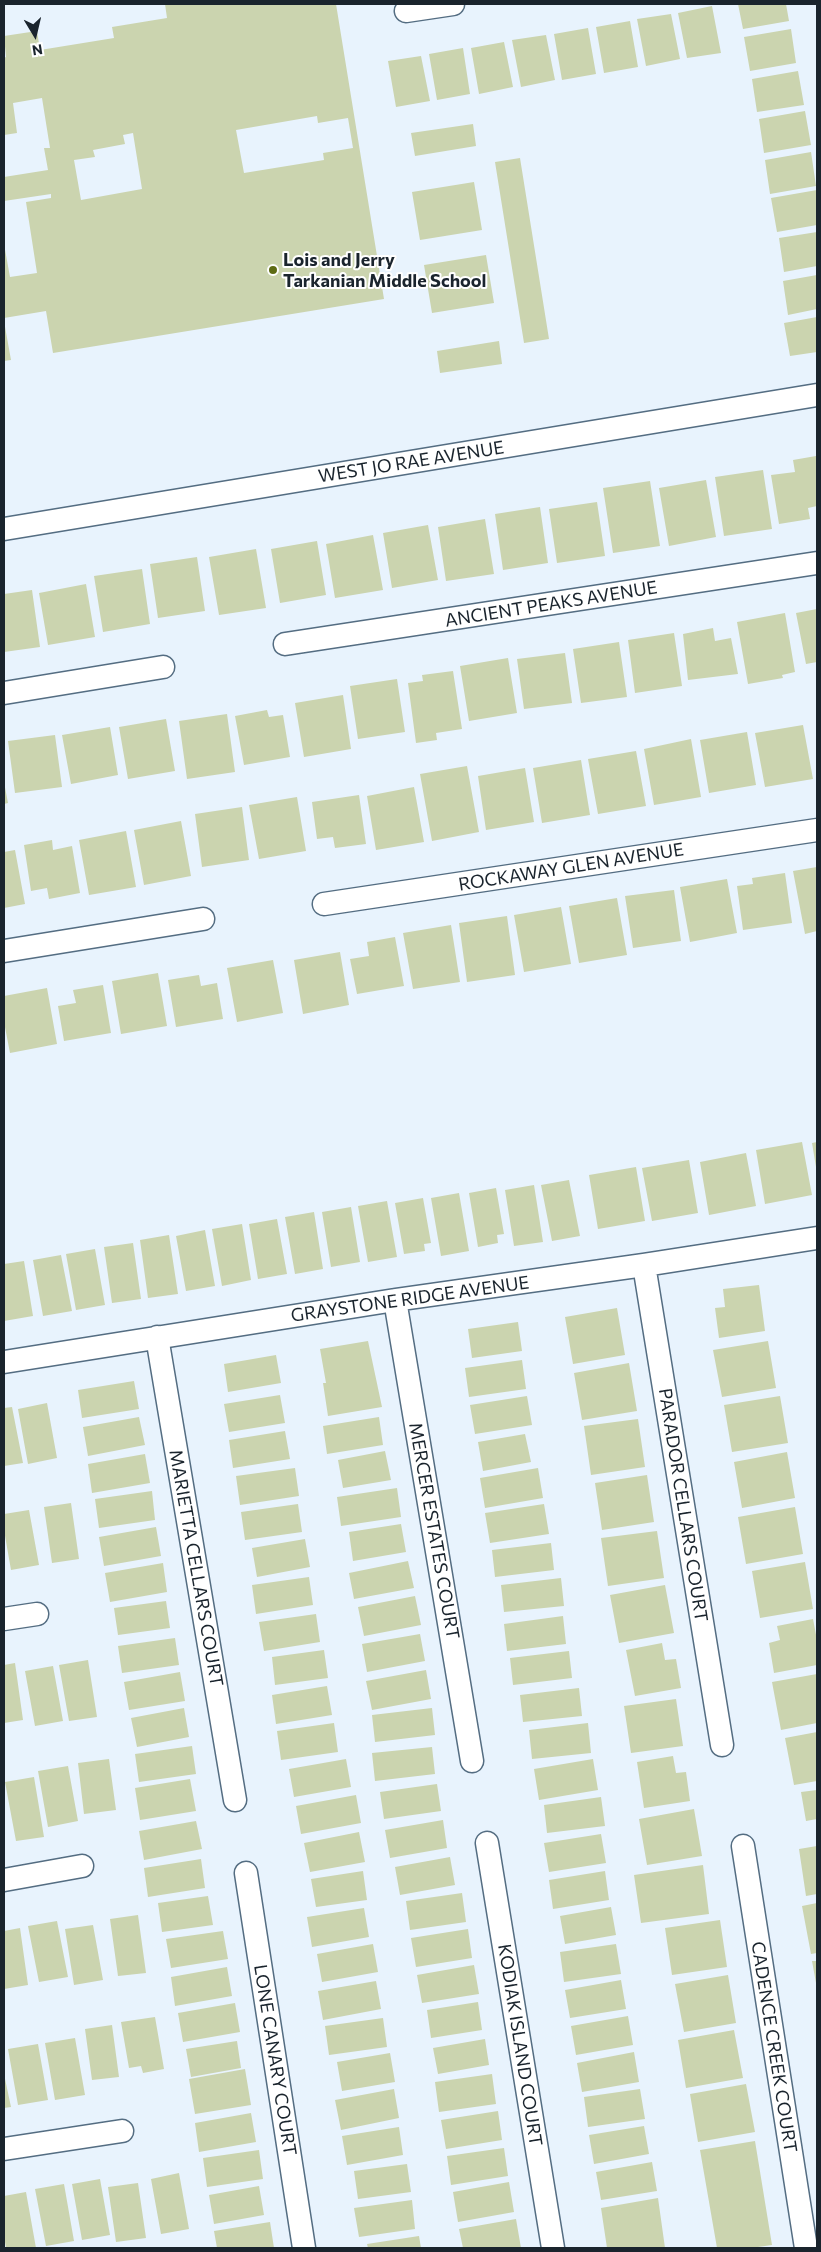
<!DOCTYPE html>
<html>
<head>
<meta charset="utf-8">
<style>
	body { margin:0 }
	#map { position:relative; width:821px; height:2252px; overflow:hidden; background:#e8f3fd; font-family:Commissioner,sans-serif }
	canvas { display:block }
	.frame { position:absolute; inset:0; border:5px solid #1a242d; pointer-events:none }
	.north { position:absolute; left:10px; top:10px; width:50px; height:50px; -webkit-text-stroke:4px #fff; paint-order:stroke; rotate:171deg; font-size:14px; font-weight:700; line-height:20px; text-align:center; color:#1a242d }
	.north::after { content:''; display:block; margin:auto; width:18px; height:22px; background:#1a242d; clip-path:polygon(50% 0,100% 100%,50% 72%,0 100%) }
</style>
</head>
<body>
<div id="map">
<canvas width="821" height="2252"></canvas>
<div class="frame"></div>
<div class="north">N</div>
</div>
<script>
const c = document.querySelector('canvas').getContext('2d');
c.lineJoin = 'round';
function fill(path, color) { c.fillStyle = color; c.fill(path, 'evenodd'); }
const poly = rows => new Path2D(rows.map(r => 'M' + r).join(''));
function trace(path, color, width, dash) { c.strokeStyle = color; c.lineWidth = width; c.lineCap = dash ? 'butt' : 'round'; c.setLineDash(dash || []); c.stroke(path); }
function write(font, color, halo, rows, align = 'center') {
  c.font = font + ' Commissioner,sans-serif'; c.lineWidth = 4; c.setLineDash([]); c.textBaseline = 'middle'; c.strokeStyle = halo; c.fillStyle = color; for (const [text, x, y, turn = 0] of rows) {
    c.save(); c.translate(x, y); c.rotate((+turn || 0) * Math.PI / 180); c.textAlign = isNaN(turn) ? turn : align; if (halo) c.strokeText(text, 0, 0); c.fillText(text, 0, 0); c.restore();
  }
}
fill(poly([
	[165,4,336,4,384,299,53,353,46,311,4,318,4,244,10,277,37,273,26,202,51,198,51,194,4,201,4,177,48,170,44,148,50,148,42,98,13,103,17,133,4,135,4,58,6,57,4,36,37,31,40,50,114,38,112,27,167,18],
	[317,116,318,123,348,118,353,148,323,153,324,160,244,173,236,130],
	[133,133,142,189,81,200,74,160,95,157,93,150,125,144,123,135],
	[738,4,786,4,789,21,743,29],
	[712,6,721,53,687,58,678,13],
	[671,14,680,59,646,66,637,19],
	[630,21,638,67,604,73,596,27],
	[588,28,596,74,562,80,554,34],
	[791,29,796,63,750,71,744,37],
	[546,35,555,80,521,87,512,40],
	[504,42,513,87,479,94,471,48],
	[463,48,470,94,437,100,429,54],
	[421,56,430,101,396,107,388,61],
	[798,71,804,105,757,112,752,79],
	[805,111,811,145,764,153,759,119],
	[473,124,476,146,415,156,411,133],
	[811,152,816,186,770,194,765,160],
	[520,158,549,339,524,343,495,162],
	[474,182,482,230,420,240,412,192],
	[817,190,817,225,777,232,771,198],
	[817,232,817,266,784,272,779,238],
	[486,255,494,303,432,313,424,265],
	[817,275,817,309,788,315,783,281],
	[817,317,817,352,790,356,784,323],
	[4,321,11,360,4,361],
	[499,341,502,364,440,373,437,351],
	[816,456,817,506,808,508,810,519,779,524,771,475,795,472,793,460],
	[763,470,772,529,724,536,715,477],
	[706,480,716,537,669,546,659,488],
	[650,481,660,546,613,553,603,488],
	[597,502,605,556,557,563,549,509],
	[540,507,548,563,503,570,495,514],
	[485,519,494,574,446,581,438,527],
	[428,525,438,580,392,588,383,533],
	[373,535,383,590,335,598,326,544],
	[317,541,326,595,280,603,271,549],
	[256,549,266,608,219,615,209,557],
	[197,557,205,611,158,618,150,564],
	[142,569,150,624,103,632,94,576],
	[86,584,95,637,48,645,39,593],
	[32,590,40,647,4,652,4,594],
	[817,609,817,662,806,664,796,613],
	[785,613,795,672,782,675,783,678,748,684,737,622],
	[713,628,715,641,731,638,738,674,688,680,683,634],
	[674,633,682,686,635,693,628,640],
	[619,642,627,697,581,703,573,649],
	[565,653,572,703,524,709,517,659],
	[508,658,517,713,469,721,460,666],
	[453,671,462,729,436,733,437,740,416,743,408,683,423,681,422,675],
	[397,679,405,732,358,739,350,686],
	[343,695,351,749,304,757,295,703],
	[267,710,269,717,283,715,290,757,244,765,235,716],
	[227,714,235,772,187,779,179,721],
	[166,719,175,771,128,779,119,727],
	[803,725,813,779,765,787,755,733],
	[110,727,118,775,71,784,62,735],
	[747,732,756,785,709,793,700,740],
	[55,735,62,787,15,793,8,741],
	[691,739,701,797,654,805,644,749],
	[636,751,646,806,598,814,588,759],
	[581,760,590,815,542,823,533,768],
	[467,766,479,832,432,841,420,774],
	[525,768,534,822,486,830,478,776],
	[4,782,8,803,4,804],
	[414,787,424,842,376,850,367,796],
	[359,795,366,844,335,848,333,837,317,839,312,802],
	[297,797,306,851,259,859,249,805],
	[242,807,249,860,202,867,195,814],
	[181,821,191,876,144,885,134,830],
	[126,831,136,887,89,895,79,840],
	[52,840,53,850,72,846,80,893,49,899,47,888,31,891,24,845],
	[15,850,25,904,4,908,4,852],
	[817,867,817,931,805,934,793,871],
	[785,873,792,923,743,930,737,886,753,884,752,878],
	[727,879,737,933,690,942,680,887],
	[674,890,681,941,633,948,625,896],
	[617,898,627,955,579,963,569,906],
	[561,907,571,964,524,972,514,915],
	[507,916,515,975,467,982,459,923],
	[451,925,460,982,413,989,403,933],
	[395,937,404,986,357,994,350,959,369,956,367,942],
	[340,952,349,1005,303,1014,294,960],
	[273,960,283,1013,237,1022,227,968],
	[158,973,167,1026,121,1034,112,981],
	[199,975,201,986,217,983,223,1019,176,1027,168,980],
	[103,985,111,1033,64,1041,58,1006,76,1003,73,990],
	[47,988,57,1044,10,1053,4,1022,4,996],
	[802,1142,812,1195,765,1204,756,1150],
	[817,1142,817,1167,816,1167,812,1143],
	[746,1153,756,1206,709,1215,700,1162],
	[689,1160,698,1213,652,1221,642,1168],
	[636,1167,645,1221,598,1229,589,1175],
	[569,1180,580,1236,552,1241,541,1185],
	[534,1185,543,1242,514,1246,505,1190],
	[496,1188,504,1234,497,1235,498,1243,478,1247,469,1193],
	[459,1193,469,1251,441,1256,431,1198],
	[423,1198,431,1243,424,1244,425,1251,404,1254,395,1203],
	[387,1201,397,1257,368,1262,358,1206],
	[351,1207,360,1262,331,1267,322,1212],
	[314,1212,323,1269,295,1274,285,1217],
	[277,1219,287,1274,258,1279,249,1224],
	[242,1224,251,1280,222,1286,212,1229],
	[205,1230,215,1286,186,1291,176,1236],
	[169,1235,178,1294,148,1298,140,1240],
	[133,1243,141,1299,112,1303,104,1247],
	[95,1249,105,1305,76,1310,66,1254],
	[61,1255,72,1311,43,1316,33,1260],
	[24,1261,33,1316,4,1321,4,1264],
	[759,1285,765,1331,719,1338,715,1308,725,1307,723,1289],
	[617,1308,625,1355,573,1364,565,1317],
	[518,1322,522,1351,472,1358,468,1329],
	[368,1341,382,1407,328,1416,323,1383,326,1383,320,1349],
	[768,1341,776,1388,722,1397,713,1350],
	[276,1355,281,1383,228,1392,224,1364],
	[522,1360,526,1389,469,1397,465,1368],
	[629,1363,637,1411,582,1420,574,1373],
	[134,1381,139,1409,82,1418,78,1390],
	[280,1395,285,1423,229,1432,224,1404],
	[527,1396,532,1425,475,1434,470,1405],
	[780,1396,788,1443,732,1452,724,1405],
	[47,1403,57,1458,28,1464,18,1409],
	[12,1407,23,1463,4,1466,4,1408],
	[139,1417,145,1445,88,1456,83,1427],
	[379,1417,383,1445,327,1454,323,1426],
	[638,1419,645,1467,591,1475,584,1426],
	[285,1431,290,1459,233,1468,229,1440],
	[525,1434,531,1462,483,1471,478,1442],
	[385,1451,391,1480,343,1488,338,1460],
	[787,1452,795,1498,742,1508,734,1462],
	[145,1454,150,1483,92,1493,88,1464],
	[295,1468,299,1496,240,1505,236,1476],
	[538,1468,543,1498,485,1508,480,1478],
	[647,1475,654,1522,602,1530,595,1483],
	[397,1488,401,1517,341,1526,337,1497],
	[152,1491,155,1520,99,1528,95,1499],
	[71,1503,79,1559,52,1563,44,1507],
	[298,1504,302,1532,245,1540,241,1512],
	[544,1504,549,1534,490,1543,485,1513],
	[795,1507,803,1554,746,1564,738,1517],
	[29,1510,39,1565,11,1570,4,1530,4,1514],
	[401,1524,406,1552,353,1561,349,1532],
	[156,1527,161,1556,104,1566,99,1537],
	[657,1531,664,1578,608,1586,601,1538],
	[305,1539,310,1567,257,1577,252,1548],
	[551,1543,554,1570,495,1577,492,1550],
	[408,1561,414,1588,354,1599,349,1573],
	[805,1562,813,1609,760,1618,752,1571],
	[163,1563,167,1592,110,1602,105,1573],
	[309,1577,313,1605,256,1614,252,1585],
	[561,1578,564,1606,504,1612,501,1585],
	[665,1585,674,1633,619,1643,610,1595],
	[415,1596,421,1625,364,1636,358,1607],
	[166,1601,170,1628,118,1635,114,1608],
	[316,1614,320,1642,264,1651,259,1622],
	[563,1616,566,1644,507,1651,504,1624],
	[813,1619,817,1640,817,1665,774,1673,769,1643,780,1640,777,1626],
	[420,1634,425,1661,367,1672,362,1644],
	[175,1638,179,1665,122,1673,118,1646],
	[662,1643,665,1660,676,1659,681,1688,635,1696,626,1650],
	[324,1650,328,1678,275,1685,272,1657],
	[569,1651,572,1678,513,1685,510,1658],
	[88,1660,97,1717,69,1721,59,1665],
	[15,1663,23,1720,4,1723,4,1665],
	[53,1666,63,1721,35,1726,25,1671],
	[426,1670,431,1699,372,1710,366,1681],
	[180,1672,185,1701,129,1710,124,1682],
	[817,1674,817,1723,781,1730,772,1682],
	[327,1686,332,1715,276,1724,272,1695],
	[579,1688,582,1716,523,1722,520,1695],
	[676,1699,683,1746,631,1753,624,1706],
	[184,1708,189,1737,137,1747,131,1718],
	[432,1708,435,1735,375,1742,372,1715],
	[334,1723,338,1752,281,1760,277,1731],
	[588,1723,591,1753,532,1759,529,1730],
	[817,1732,817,1781,794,1785,785,1738],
	[192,1746,196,1774,139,1782,135,1754],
	[432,1747,435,1774,375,1781,372,1753],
	[673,1756,676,1773,686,1772,690,1801,644,1808,637,1762],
	[109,1759,116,1810,84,1814,78,1763],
	[346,1759,351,1787,294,1797,289,1769],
	[593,1759,598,1790,539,1800,534,1769],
	[68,1766,78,1821,48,1827,38,1771],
	[34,1777,44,1837,16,1841,5,1782],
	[190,1779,196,1811,140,1820,135,1788],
	[437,1784,441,1811,384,1819,380,1792],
	[817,1790,817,1819,806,1821,801,1792],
	[356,1795,361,1823,301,1834,296,1806],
	[601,1797,605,1826,547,1833,544,1805],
	[694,1809,702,1856,647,1865,639,1819],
	[443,1820,447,1848,390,1858,385,1830],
	[196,1821,202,1849,144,1860,139,1831],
	[359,1832,365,1862,310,1872,304,1843],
	[601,1834,606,1863,549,1872,544,1843],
	[817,1846,817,1894,806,1896,799,1849],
	[450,1857,455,1885,400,1895,395,1867],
	[201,1859,205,1888,148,1897,144,1868],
	[703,1865,709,1914,641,1923,634,1875],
	[363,1871,367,1900,316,1907,311,1879],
	[605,1871,609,1900,553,1909,549,1880],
	[462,1893,466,1922,410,1930,406,1901],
	[208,1896,213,1925,162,1932,158,1903],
	[817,1903,817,1953,811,1954,802,1906],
	[611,1907,616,1935,565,1944,560,1916],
	[364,1908,369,1937,312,1947,307,1917],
	[138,1915,146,1973,118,1976,110,1919],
	[720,1920,727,1967,672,1975,665,1928],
	[57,1921,68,1977,39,1982,28,1926],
	[93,1925,103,1980,74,1985,65,1929],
	[20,1928,28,1985,4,1989,4,1931],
	[468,1929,472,1958,416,1967,411,1938],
	[223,1931,228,1959,171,1968,166,1939],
	[373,1944,378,1972,322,1982,317,1954],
	[616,1944,621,1974,564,1982,560,1952],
	[812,1961,817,1961,817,1983,816,1983],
	[474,1965,479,1994,422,2003,417,1975],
	[227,1967,232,1996,175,2006,171,1977],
	[728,1975,736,2023,684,2032,675,1984],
	[621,1980,626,2009,570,2018,565,1990],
	[376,1981,381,2009,323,2020,318,1991],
	[478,2002,482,2030,431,2038,427,2010],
	[235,2003,240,2032,183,2042,178,2013],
	[628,2016,633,2045,576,2055,571,2026],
	[155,2017,164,2069,143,2073,141,2066,129,2068,121,2022],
	[383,2018,387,2047,329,2055,325,2026],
	[112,2025,119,2077,92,2080,85,2029],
	[734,2030,743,2078,686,2088,678,2040],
	[75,2038,85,2095,55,2100,45,2043],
	[485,2039,489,2065,438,2074,433,2048],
	[237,2041,241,2068,191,2077,186,2049],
	[38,2044,48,2100,18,2105,8,2049],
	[634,2052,639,2082,582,2092,577,2063],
	[390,2053,395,2082,342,2091,337,2062],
	[245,2069,251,2105,195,2114,189,2079],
	[4,2074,11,2107,4,2108],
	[492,2074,496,2104,439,2112,435,2082],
	[746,2084,755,2132,698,2142,690,2094],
	[394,2089,399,2118,341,2130,335,2100],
	[640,2089,645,2119,588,2127,584,2097],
	[498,2111,502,2140,446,2149,441,2120],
	[251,2113,256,2142,199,2152,195,2123],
	[644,2126,649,2154,594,2164,589,2135],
	[399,2127,403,2155,347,2165,342,2136],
	[755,2141,772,2245,751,2248,717,2248,700,2150],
	[504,2148,508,2176,451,2185,447,2156],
	[259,2150,263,2179,207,2187,203,2158],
	[652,2162,657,2191,601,2200,596,2172],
	[407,2164,411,2192,358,2199,354,2171],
	[179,2173,189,2229,161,2234,151,2179],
	[100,2179,110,2235,82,2240,72,2184],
	[509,2182,514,2212,458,2222,453,2192],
	[138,2183,146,2238,116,2242,108,2187],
	[64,2184,74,2241,46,2246,35,2189],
	[259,2186,264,2215,214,2224,209,2195],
	[26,2192,36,2248,6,2248,4,2236,4,2196],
	[658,2198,665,2248,607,2248,601,2208],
	[412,2200,415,2229,359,2237,354,2208],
	[516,2219,521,2248,463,2248,459,2229],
	[270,2222,274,2248,217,2248,214,2231],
	[419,2236,421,2248,368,2248,367,2244]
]), '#cbd4af');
const minor = poly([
	[406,11,453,4],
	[4,529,817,395],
	[285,644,817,563],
	[4,693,163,667],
	[324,904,817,830],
	[4,951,203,919],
	[644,1265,722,1745],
	[395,1300,472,1761],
	[157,1337,235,1800],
	[4,1362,395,1300,644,1265,817,1238],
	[4,1619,37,1614],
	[487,1843,553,2248],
	[743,1846,806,2248],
	[246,1873,304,2248],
	[4,1880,82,1866],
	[4,2149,122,2131]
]);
trace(minor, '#546d82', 25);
trace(minor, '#fff', 22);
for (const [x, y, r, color] of [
	[273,270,5,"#5d6b14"]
]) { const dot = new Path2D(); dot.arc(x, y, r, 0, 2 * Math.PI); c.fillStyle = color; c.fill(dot); trace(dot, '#fff', 2); }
write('bold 18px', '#1a242d', '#fff', [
	["Lois and Jerry",283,260],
	["Tarkanian Middle School",283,281]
], 'left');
write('18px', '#1a242d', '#fff', [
	["WEST JO RAE AVENUE",411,462,-9],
	["ANCIENT PEAKS AVENUE",551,604,-9],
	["ROCKAWAY GLEN AVENUE",571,867,-9],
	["GRAYSTONE RIDGE AVENUE",410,1299,-8],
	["PARADOR CELLARS COURT",683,1505,81],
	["MERCER ESTATES COURT",434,1531,80],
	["MARIETTA CELLARS COURT",196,1568,80],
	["KODIAK ISLAND COURT",520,2045,81],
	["CADENCE CREEK COURT",774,2047,81],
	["LONE CANARY COURT",275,2060,81]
]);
</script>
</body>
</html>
